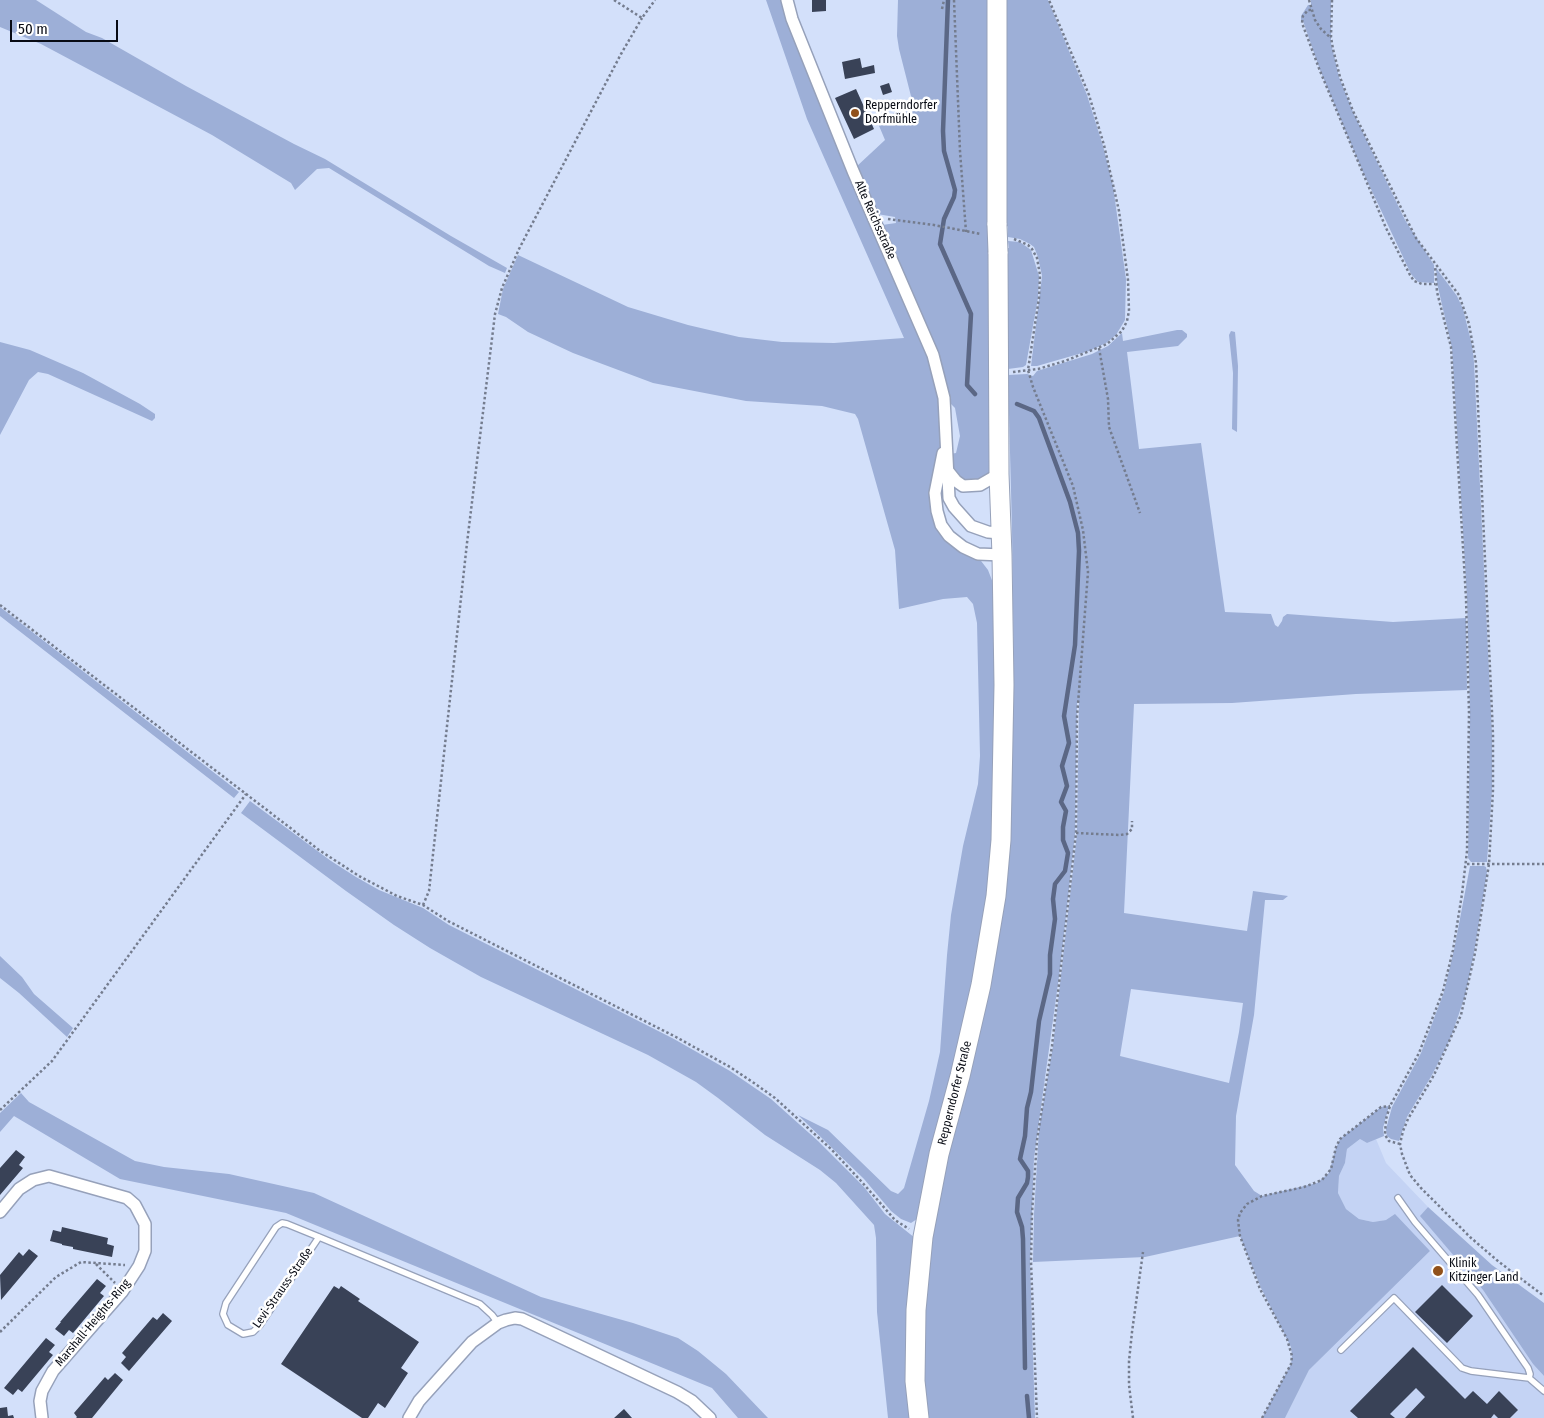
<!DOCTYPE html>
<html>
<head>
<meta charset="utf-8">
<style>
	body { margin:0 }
	#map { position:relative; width:1544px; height:1418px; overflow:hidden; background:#d3e0fa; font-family:"Fira Sans Condensed",sans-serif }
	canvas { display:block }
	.scale { position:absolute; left:10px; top:20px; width:108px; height:22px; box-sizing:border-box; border:2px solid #080b14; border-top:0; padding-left:6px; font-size:15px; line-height:18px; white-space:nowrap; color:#080b14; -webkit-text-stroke:4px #fff; paint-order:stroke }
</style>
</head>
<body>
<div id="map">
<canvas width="1544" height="1418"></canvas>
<div class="scale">50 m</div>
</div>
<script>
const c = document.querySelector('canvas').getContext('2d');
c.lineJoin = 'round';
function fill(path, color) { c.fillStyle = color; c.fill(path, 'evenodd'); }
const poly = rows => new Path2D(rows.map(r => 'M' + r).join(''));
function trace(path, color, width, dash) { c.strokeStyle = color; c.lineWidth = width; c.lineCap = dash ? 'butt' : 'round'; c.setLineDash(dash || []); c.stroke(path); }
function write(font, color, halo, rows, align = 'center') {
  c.font = font + ' "Fira Sans Condensed",sans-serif'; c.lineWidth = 5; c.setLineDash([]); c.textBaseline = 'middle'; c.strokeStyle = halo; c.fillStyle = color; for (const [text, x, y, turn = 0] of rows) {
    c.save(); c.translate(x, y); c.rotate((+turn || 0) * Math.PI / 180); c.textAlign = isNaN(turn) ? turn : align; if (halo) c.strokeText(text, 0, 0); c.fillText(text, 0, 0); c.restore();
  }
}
fill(poly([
	[1360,1139,1367,1143,1376,1139,1386,1163,1428,1207,1421,1216,1483,1290,1533,1364,1544,1376,1544,1418,1285,1418,1309,1370,1430,1251,1386,1220,1373,1222,1359,1219,1346,1209,1338,1193,1339,1176,1345,1163,1347,1149]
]), '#c4d3f4');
fill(poly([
	[0,0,36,0,86,32,102,38,186,86,294,144,325,159,451,236,507,268,505,273,489,266,329,168,317,169,295,190,291,183,212,135,41,44,0,27],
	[766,0,783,0,929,357,940,400,941,442,931,495,933,512,978,557,988,570,993,583,995,598,996,798,989,911,917,1219,911,1223,901,1219,891,1211,864,1179,798,1115,828,1130,891,1191,898,1194,904,1188,929,1101,940,1052,947,955,951,915,963,846,978,784,980,756,977,623,973,604,967,597,943,599,899,609,895,550,858,419,855,414,822,406,746,401,653,383,573,353,528,332,506,317,498,314,503,289,518,255,628,307,688,325,739,337,782,342,834,343,904,338,807,119],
	[898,0,992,0,988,227,988,248,991,248,991,470,988,476,979,482,964,482,951,468,950,454,956,453,960,436,955,408,947,400,882,225,896,223,895,217,877,214,856,167,885,140,877,121,913,104,899,49,897,36],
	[1000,0,1048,0,1087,95,1103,146,1113,186,1126,279,1125,320,1116,335,1106,343,1089,351,1037,366,1031,366,1042,276,1038,257,1034,247,1030,244,1020,239,1008,237,1008,226,1001,226],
	[1311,0,1331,0,1331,43,1339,77,1353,112,1405,220,1434,265,1434,283,1418,282,1411,274,1362,170,1320,70,1303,21,1301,21,1301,16,1308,5,1311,5],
	[1008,241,1020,242,1031,250,1039,276,1038,298,1026,365,1023,367,1008,369,1005,248,1009,248],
	[1436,268,1457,296,1463,309,1472,345,1474,362,1492,734,1492,790,1487,862,1471,862,1468,858,1470,712,1467,598,1452,348,1437,283],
	[1177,330,1182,330,1187,334,1187,337,1178,346,1127,352,1139,449,1201,443,1225,612,1271,614,1275,625,1278,627,1282,621,1283,617,1287,614,1393,622,1466,618,1467,690,1356,694,1232,703,1134,704,1124,913,1247,931,1253,891,1288,896,1283,900,1265,900,1254,1015,1236,1116,1235,1165,1254,1191,1262,1196,1317,1183,1329,1173,1336,1148,1340,1139,1381,1107,1389,1106,1383,1128,1384,1136,1367,1143,1360,1139,1347,1149,1345,1163,1339,1176,1338,1193,1346,1209,1359,1219,1373,1222,1386,1220,1395,1214,1430,1251,1309,1370,1285,1418,1262,1418,1291,1364,1292,1356,1291,1347,1261,1288,1240,1236,1145,1257,1033,1262,1034,1214,1039,1129,1053,1046,1077,834,1079,703,1077,703,1075,834,1060,969,1034,1158,1030,1262,1035,1418,926,1418,923,1376,926,1270,1009,841,1014,687,1012,529,1008,375,1027,374,1033,376,1037,371,1092,354,1108,346,1122,333,1123,341],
	[1131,989,1243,1003,1239,1032,1229,1083,1120,1056],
	[1231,331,1235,332,1238,366,1237,432,1232,429,1233,373,1229,335],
	[0,342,30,350,83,373,140,404,155,414,155,418,152,421,48,374,38,372,29,380,0,435],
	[0,607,239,792,234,798,0,616],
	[250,801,331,861,356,877,379,890,423,908,449,925,674,1039,730,1071,771,1099,818,1141,864,1187,885,1214,915,1238,914,1418,888,1418,877,1312,876,1238,874,1225,836,1183,820,1170,765,1135,718,1098,696,1082,648,1055,481,977,430,948,394,925,346,891,241,813],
	[1470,866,1484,866,1486,867,1487,872,1474,953,1465,996,1451,1037,1432,1075,1407,1117,1399,1141,1391,1139,1387,1136,1386,1129,1392,1107,1421,1053,1444,992,1454,950],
	[0,956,22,977,34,994,73,1028,67,1037,19,993,0,978],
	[21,1093,29,1102,135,1161,164,1167,229,1174,314,1193,541,1297,633,1323,678,1338,698,1351,726,1374,768,1418,738,1418,712,1388,286,1213,120,1179,14,1116,0,1132,0,1113],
	[1428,1207,1492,1265,1544,1303,1544,1376,1533,1364,1483,1290,1420,1216]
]), '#9dafd7');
trace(poly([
	[948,0,943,131,944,151,955,190,954,197,944,219,940,244,971,314,967,385,975,394],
	[1017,404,1034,411,1039,418,1070,502,1078,533,1079,551,1075,645,1064,716,1069,743,1062,766,1067,786,1061,802,1066,811,1063,827,1063,840,1068,853,1065,871,1055,884,1053,899,1055,919,1050,955,1050,974,1039,1021,1031,1092,1027,1108,1025,1136,1020,1159,1028,1171,1028,1177,1027,1183,1018,1198,1017,1212,1022,1227,1023,1239,1025,1368],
	[1027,1396,1029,1418]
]), '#5b6785', 4.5);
fill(poly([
	[812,0,826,0,826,11,812,12],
	[860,58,862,68,874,65,875,73,845,79,842,62],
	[889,83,892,92,883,95,880,86],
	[856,89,874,129,854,139,835,98],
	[16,1150,25,1157,19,1165,23,1168,0,1195,0,1168],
	[62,1227,108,1238,107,1244,114,1246,112,1257,73,1249,73,1247,62,1245,62,1244,50,1241,53,1230,61,1232],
	[29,1249,38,1256,1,1300,0,1275,19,1252,23,1256],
	[97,1279,106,1286,100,1293,104,1296,73,1333,69,1330,64,1336,55,1329,61,1322,60,1322],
	[1442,1285,1473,1316,1447,1343,1415,1312],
	[334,1286,339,1289,341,1286,360,1299,358,1301,419,1342,401,1368,408,1373,385,1408,378,1403,368,1418,362,1418,281,1364],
	[163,1313,172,1321,129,1371,121,1363,126,1357,122,1353,153,1317,157,1320],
	[46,1338,55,1345,49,1352,53,1355,22,1392,18,1389,13,1395,4,1388],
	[1413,1347,1465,1399,1473,1391,1487,1404,1499,1391,1518,1410,1510,1418,1498,1418,1494,1414,1491,1418,1405,1418,1425,1397,1416,1388,1390,1414,1395,1418,1358,1418,1350,1411],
	[115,1373,123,1380,92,1418,76,1418,77,1417,74,1413,105,1377,108,1380],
	[7,1407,8,1416,13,1415,14,1418,0,1418,0,1408],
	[624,1409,632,1418,614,1418]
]), '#394257');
const service = poly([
	[1398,1198,1415,1222,1478,1295,1528,1368,1530,1374,1529,1378],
	[319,1237,260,1325,253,1332,243,1334,228,1325,223,1314,226,1303,276,1227,282,1223,287,1224,319,1237,480,1304,492,1315,498,1323],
	[1341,1350,1394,1298,1462,1368,1471,1371,1529,1378,1544,1391]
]);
const minor = poly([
	[787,0,792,19,853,171,933,355,944,398,949,498,954,507,971,526,988,532,1001,533],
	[943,453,935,493,937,511,941,525,949,536,963,547,978,554,1002,555],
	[948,471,956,481,963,486,980,485,999,474],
	[0,1212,19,1189,33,1180,49,1176,127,1198,135,1205,145,1224,145,1251,139,1266,122,1292,53,1371,42,1391,40,1401,42,1418],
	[409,1418,419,1401,472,1342,498,1323,506,1320,515,1318,522,1319,677,1392,692,1401,710,1418]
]);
const primary = poly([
	[997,0,997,225],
	[919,1418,915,1381,916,1310,923,1237,939,1154,960,1076,981,985,996,896,1001,840,1004,685,1002,555,999,474,998,252]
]);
trace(service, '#96a1ba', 8);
trace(minor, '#96a1ba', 14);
trace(primary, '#96a1ba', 21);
trace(poly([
	[614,0,642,18,655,0],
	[954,0,960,151,966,232],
	[1309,0,1315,20,1321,29,1331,38],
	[1332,0,1331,37,1333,49,1340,77,1353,111,1416,238,1459,295,1469,324,1476,363,1493,734,1493,790,1489,864,1475,953,1461,1015,1434,1075,1408,1119,1403,1131,1400,1144,1402,1154,1410,1175,1421,1188,1470,1237,1499,1262,1544,1296],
	[942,9,944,0],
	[1311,10,1308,10,1303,16,1302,23,1320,71,1386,228,1410,275,1414,281,1422,284,1435,284],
	[888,219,934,225,981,234],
	[1014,239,1028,245,1032,249,1037,258,1040,275,1039,298,1028,370,1033,387,1073,486,1083,530,1088,572,1077,717,1076,833,1052,1046,1037,1140,1032,1213,1031,1262,1037,1418],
	[1099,348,1108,399,1109,427,1140,513],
	[1013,372,1038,369,1065,361,1107,344,1122,331,1127,321,1129,311,1128,280,1119,211,1104,145,1089,95,1049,0],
	[0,605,319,850,359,876,397,896,423,905,448,921,676,1037,730,1067,754,1083,775,1098,831,1149,861,1181,895,1220,909,1229],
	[1076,833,1120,835,1127,834,1132,829,1132,821],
	[1467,864,1544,864],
	[423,905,429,891,467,543,495,314,502,288,519,249,621,54,642,18],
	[0,1110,52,1061,246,794],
	[1400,1144,1389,1141,1385,1135,1386,1119,1390,1106,1419,1053,1443,991,1453,950,1462,894,1467,851,1469,713,1466,598,1451,347,1437,292,1435,266],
	[96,1264,115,1283],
	[0,1332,56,1277,81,1262,125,1265],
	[1133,1418,1129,1385,1129,1361,1132,1332,1143,1252],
	[1262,1418,1291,1364,1292,1356,1287,1339,1260,1289,1240,1236,1238,1220,1240,1213,1247,1204,1262,1196,1304,1187,1322,1180,1331,1169,1336,1147,1340,1139,1381,1107,1390,1106]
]), '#747c8e', 2.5, [2.5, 2.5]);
trace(service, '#fff', 5.5);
trace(minor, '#fff', 11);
trace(primary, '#fff', 19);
const primaryBridge = poly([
	[997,225,998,252]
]);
trace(primaryBridge, '#96a1ba', 21, []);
trace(primaryBridge, '#fff', 19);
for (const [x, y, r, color] of [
	[855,113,5,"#91511b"],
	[1438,1271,6,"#91511b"]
]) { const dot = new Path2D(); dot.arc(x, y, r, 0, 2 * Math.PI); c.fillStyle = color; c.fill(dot); trace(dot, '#fff', 2); }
write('12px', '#080b14', '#fff', [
	["Repperndorfer",865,106],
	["Dorfmühle",865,120],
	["Klinik",1449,1264],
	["Kitzinger Land",1449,1278]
], 'left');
write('12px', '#080b14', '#fff', [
	["Alte Reichsstraße",875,220,66],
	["Repperndorfer Straße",955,1093,-76],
	["Levi-Strauss-Straße",283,1288,-55],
	["Marshall-Heights-Ring",93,1323,-50]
]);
</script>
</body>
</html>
